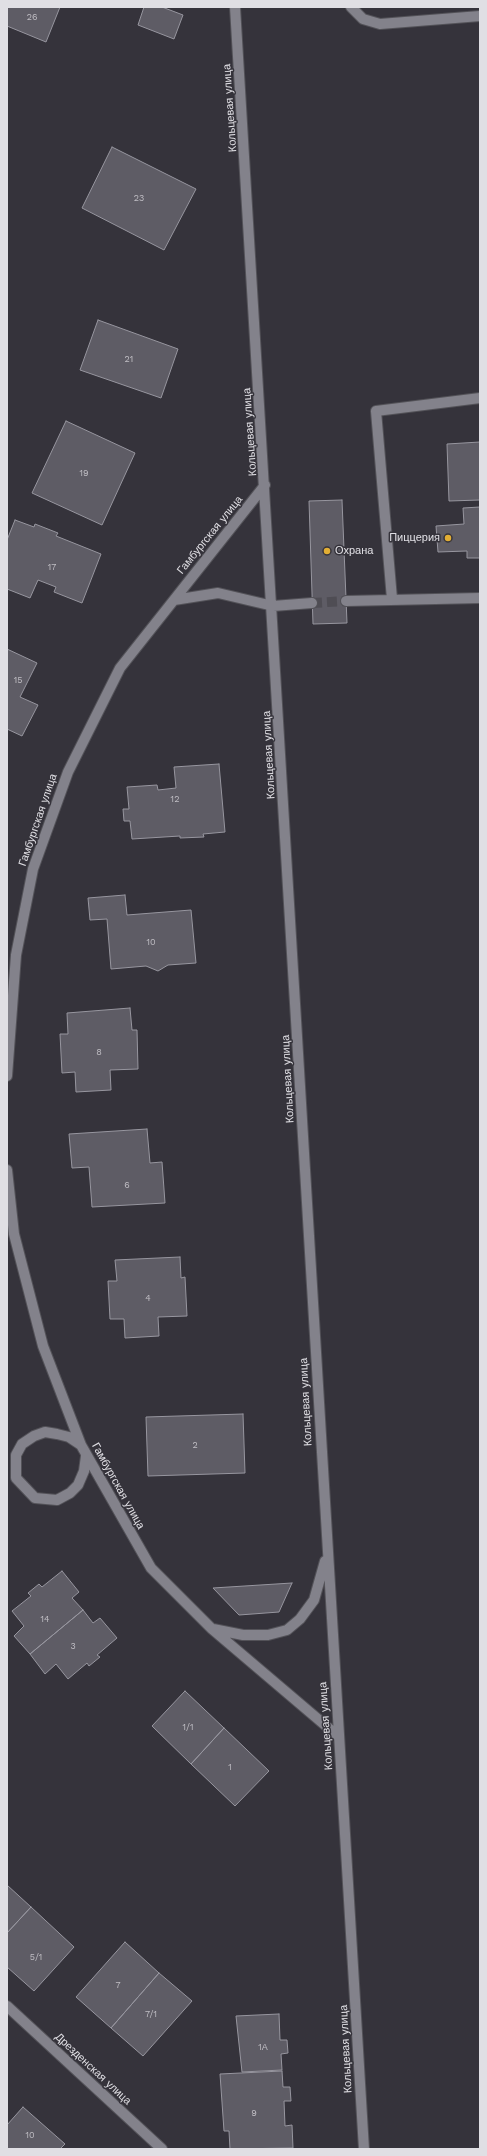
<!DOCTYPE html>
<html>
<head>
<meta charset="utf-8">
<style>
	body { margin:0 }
	#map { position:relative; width:487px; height:2156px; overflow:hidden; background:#35333b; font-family:"Work Sans",sans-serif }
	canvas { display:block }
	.frame { position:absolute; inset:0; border:8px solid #e0dfe4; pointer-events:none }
</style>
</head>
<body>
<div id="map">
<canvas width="487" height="2156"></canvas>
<div class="frame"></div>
</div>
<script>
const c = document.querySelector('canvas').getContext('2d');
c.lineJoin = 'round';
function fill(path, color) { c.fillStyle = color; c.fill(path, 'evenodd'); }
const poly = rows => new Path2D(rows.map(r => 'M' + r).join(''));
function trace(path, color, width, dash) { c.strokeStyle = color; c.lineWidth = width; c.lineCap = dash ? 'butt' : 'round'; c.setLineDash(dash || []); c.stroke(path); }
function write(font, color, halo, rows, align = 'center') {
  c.font = font + ' "Work Sans",sans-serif'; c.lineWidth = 3; c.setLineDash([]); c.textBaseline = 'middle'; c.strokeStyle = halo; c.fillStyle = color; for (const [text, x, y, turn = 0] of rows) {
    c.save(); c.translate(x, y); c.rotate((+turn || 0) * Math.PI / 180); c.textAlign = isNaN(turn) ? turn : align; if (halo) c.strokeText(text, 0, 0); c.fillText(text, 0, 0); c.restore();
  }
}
const building = poly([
	[7,7,60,7,46,42,7,26,7,7],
	[144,7,162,7,183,15,174,39,138,25,144,7],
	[112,147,196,189,164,250,82,208,112,147],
	[98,320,178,349,161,398,80,370,98,320],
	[66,421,135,453,102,525,32,493,66,421],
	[480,442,480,500,449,501,447,444,480,442],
	[342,500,347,623,313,624,309,501,342,500],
	[480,507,480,558,467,558,467,551,438,552,436,526,464,524,463,508,480,507],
	[15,520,34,527,35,524,58,533,56,536,101,554,82,603,54,592,56,587,38,580,30,598,7,589,7,540,15,520],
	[7,649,37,663,20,697,38,705,22,736,7,729,7,649],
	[219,764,225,832,203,834,204,837,180,838,180,836,132,839,130,821,124,821,123,809,129,809,127,787,157,785,158,790,176,788,174,767,219,764],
	[125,895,127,915,191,910,196,963,168,965,158,971,146,966,111,969,107,919,90,920,88,898,125,895],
	[130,1008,132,1030,137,1030,138,1069,110,1070,111,1090,76,1092,75,1072,62,1073,60,1034,68,1034,67,1013,130,1008],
	[147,1129,150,1163,162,1162,165,1203,92,1207,89,1167,72,1168,69,1134,147,1129],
	[180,1257,181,1278,185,1277,187,1316,158,1317,159,1336,125,1338,124,1319,110,1319,108,1281,117,1281,115,1260,180,1257],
	[243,1414,245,1473,148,1476,146,1417,243,1414],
	[62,1571,79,1592,72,1598,83,1610,30,1654,14,1636,24,1626,12,1611,31,1596,28,1593,39,1584,42,1587,62,1571],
	[292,1583,279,1612,239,1615,213,1588,292,1583],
	[83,1610,93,1623,100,1618,117,1638,97,1655,100,1657,89,1666,87,1663,68,1679,56,1664,45,1674,30,1654,83,1610],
	[185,1691,224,1728,191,1764,152,1726,185,1691],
	[224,1728,269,1771,235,1806,191,1764,224,1728],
	[7,1885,31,1907,7,1933,7,1885],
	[31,1907,74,1947,34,1991,7,1967,7,1933,31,1907],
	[125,1942,159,1973,111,2028,76,1997,125,1942],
	[159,1973,192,2001,143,2056,111,2028,159,1973],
	[279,2014,280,2040,287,2040,288,2053,281,2054,282,2070,242,2072,236,2016,279,2014],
	[282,2071,283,2087,290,2087,291,2101,284,2101,285,2126,292,2125,293,2148,230,2149,229,2131,224,2131,220,2074,282,2071],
	[23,2107,65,2144,60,2149,7,2149,7,2125,23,2107]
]);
fill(building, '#5e5c65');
trace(building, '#97969f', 1);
trace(poly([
	[312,603,346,601]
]), '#4f4d54', 10, [10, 5]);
const minor = poly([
	[235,7,364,2149],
	[351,7,363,19,380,24,480,16],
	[392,599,376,411,480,398],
	[174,600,218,593,273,606,312,603],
	[346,601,480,598],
	[7,1076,16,955,33,869,68,772,120,668,265,485],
	[7,1170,14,1234,43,1346,81,1445,151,1568,212,1629,339,1737],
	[81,1445,69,1437,57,1434,45,1432,34,1436,22,1444,16,1455,16,1478,35,1498,57,1500,70,1493,78,1485,84,1471,86,1456],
	[213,1629,243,1635,268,1635,287,1630,300,1619,314,1600,325,1561],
	[7,2006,162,2149]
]);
trace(minor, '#535258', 12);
trace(minor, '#83828b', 10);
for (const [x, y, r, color] of [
	[448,538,4,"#e2ae34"],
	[327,551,4,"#e2ae34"]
]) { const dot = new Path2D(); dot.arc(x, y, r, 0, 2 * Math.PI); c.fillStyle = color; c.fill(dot); trace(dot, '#35333b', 1.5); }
write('9px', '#c0bec4', null, [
	["26",32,17],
	["23",139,198],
	["21",129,359],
	["19",84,473],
	["17",52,567],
	["15",18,680],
	["12",175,799],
	["10",151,942],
	["8",99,1052],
	["6",127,1185],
	["4",148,1298],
	["2",195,1445],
	["14",45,1619],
	["3",73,1646],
	["1/1",188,1727],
	["1",230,1767],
	["5/1",36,1957],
	["7",118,1985],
	["7/1",151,2014],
	["1А",263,2047],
	["9",254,2113],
	["10",30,2135]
]);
write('11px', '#e0dfe4', '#35333b', [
	["Кольцевая улица",230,108,-94],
	["Кольцевая улица",250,432,-94],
	["Гамбургская улица",210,535,-51],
	["Кольцевая улица",269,755,-93],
	["Гамбургская улица",38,820,-71],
	["Кольцевая улица",288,1079,-93],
	["Кольцевая улица",306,1402,-93],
	["Гамбургская улица",118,1486,61],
	["Кольцевая улица",326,1726,-94],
	["Кольцевая улица",346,2049,-93],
	["Дрезденская улица",93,2069,43]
]);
write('11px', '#e0dfe4', '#35333b', [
	["Пиццерия",440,538],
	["Охрана",335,551,"left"]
], 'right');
</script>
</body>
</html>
